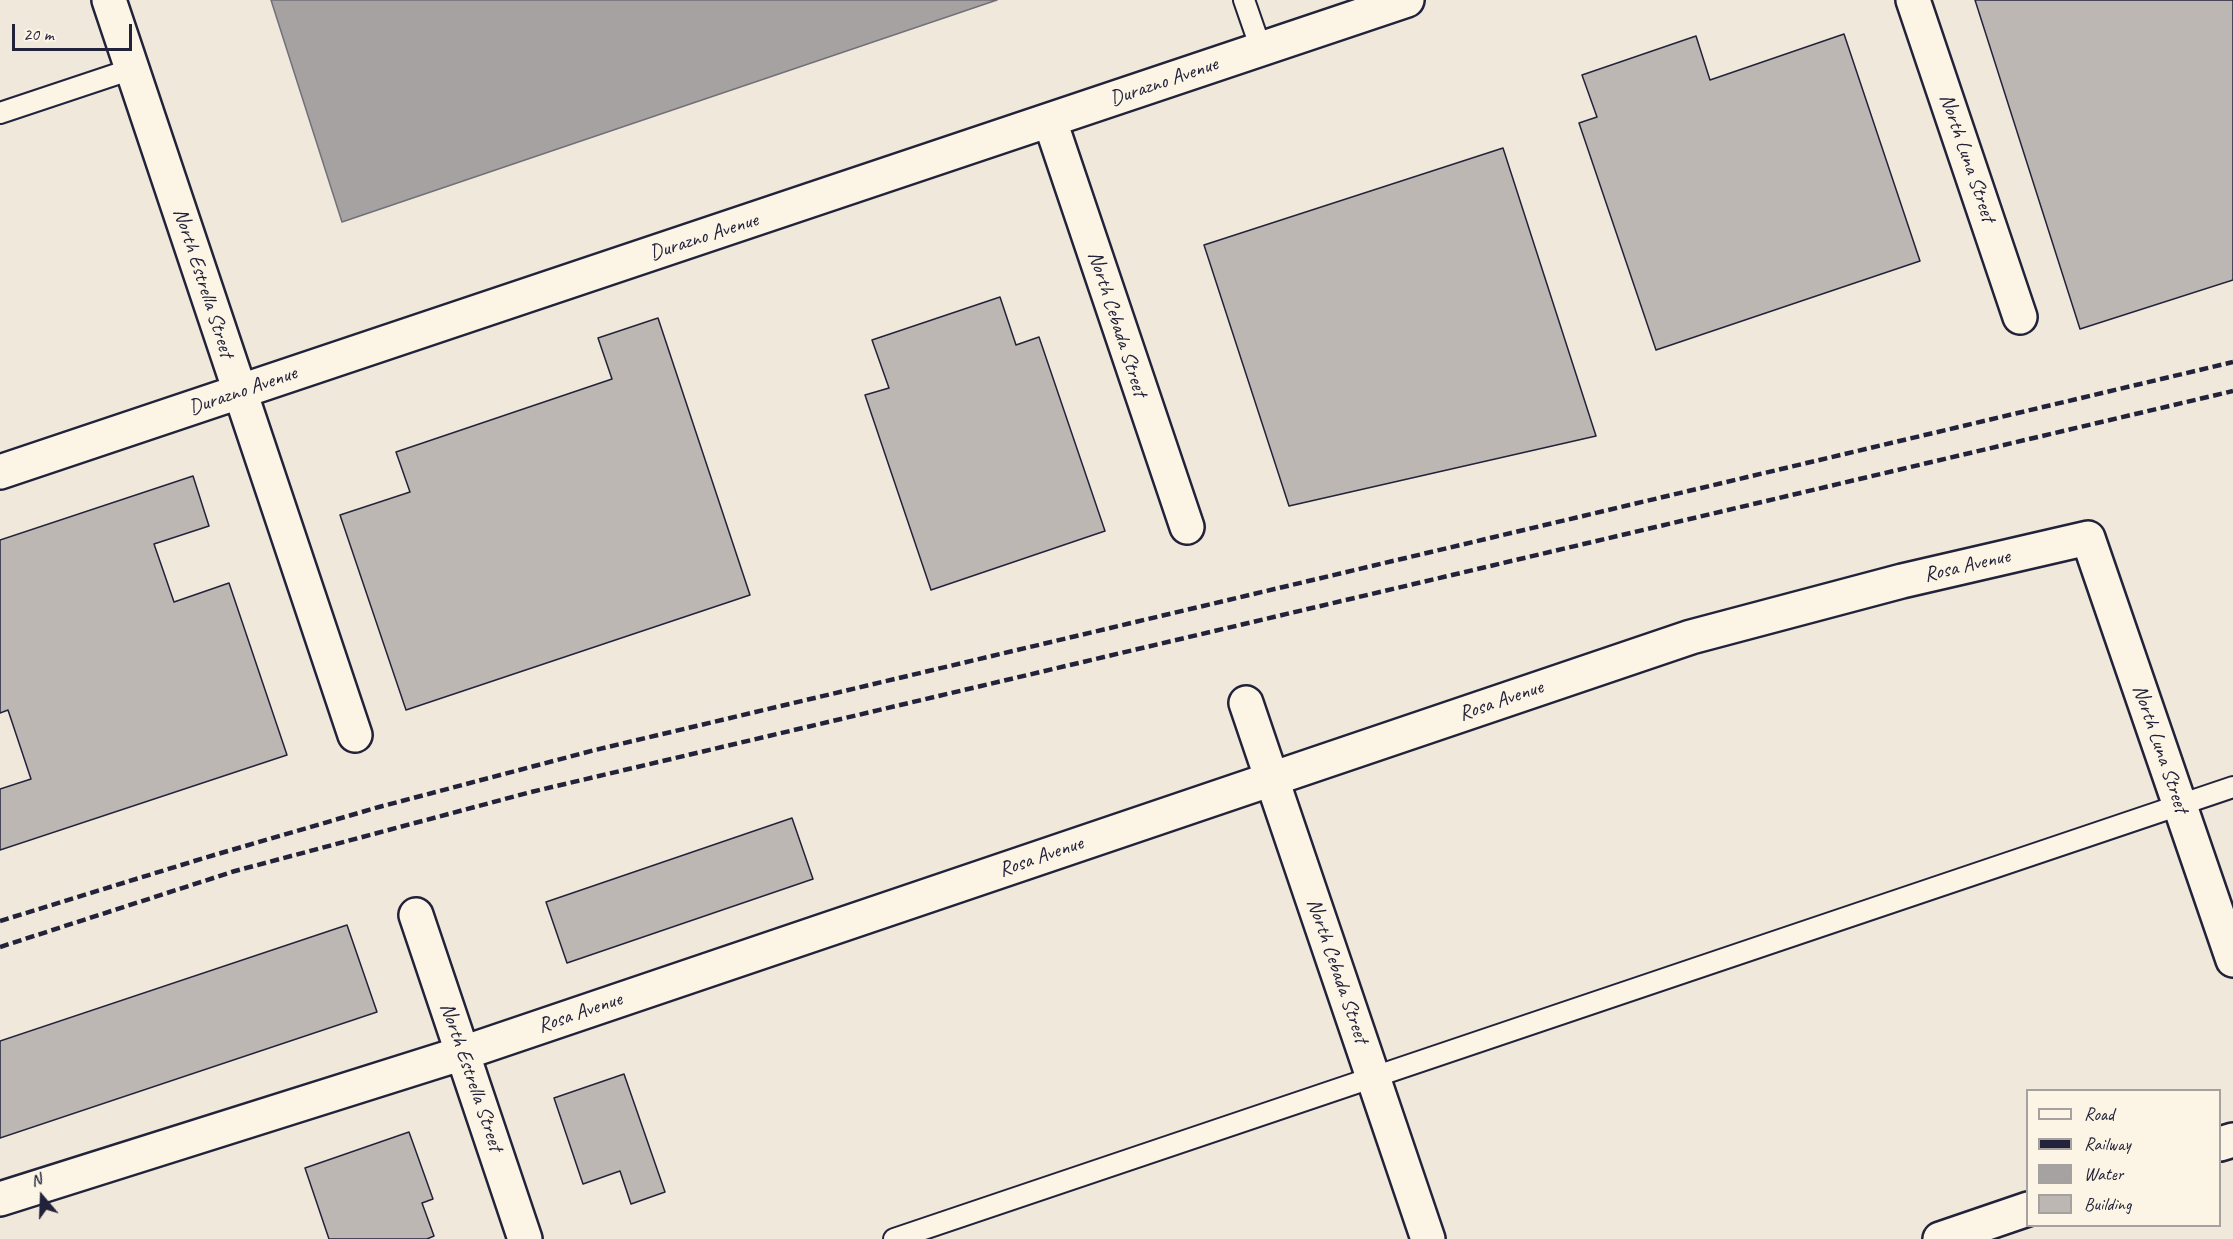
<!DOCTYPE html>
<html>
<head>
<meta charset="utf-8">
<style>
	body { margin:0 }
	#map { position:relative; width:2233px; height:1239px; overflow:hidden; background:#efe8db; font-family:Caveat,sans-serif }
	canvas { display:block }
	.legend { position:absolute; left:2026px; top:1089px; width:195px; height:138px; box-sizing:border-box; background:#fcf5e5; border:2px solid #a5a1a1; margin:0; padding:8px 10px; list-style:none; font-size:18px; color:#22223b }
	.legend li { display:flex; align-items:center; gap:12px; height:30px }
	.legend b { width:30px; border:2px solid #a5a1a1 }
	.north { position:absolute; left:12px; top:1167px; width:60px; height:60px; -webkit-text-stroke:4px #fcf5e5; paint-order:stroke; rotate:341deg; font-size:16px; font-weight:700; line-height:24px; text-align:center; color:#22223b }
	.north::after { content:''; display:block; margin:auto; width:21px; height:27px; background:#22223b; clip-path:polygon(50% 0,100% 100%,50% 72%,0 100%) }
	.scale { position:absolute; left:12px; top:24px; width:120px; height:27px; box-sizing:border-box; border:3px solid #22223b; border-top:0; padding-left:8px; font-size:18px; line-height:21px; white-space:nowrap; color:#22223b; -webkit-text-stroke:4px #fcf5e5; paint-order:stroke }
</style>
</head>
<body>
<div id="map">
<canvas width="2233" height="1239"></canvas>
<ul class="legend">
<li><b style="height:8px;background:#fcf5e5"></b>Road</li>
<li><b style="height:8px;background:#22223b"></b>Railway</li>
<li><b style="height:16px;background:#a6a2a2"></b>Water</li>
<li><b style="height:16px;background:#bcb7b3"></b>Building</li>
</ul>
<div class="north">N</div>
<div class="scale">20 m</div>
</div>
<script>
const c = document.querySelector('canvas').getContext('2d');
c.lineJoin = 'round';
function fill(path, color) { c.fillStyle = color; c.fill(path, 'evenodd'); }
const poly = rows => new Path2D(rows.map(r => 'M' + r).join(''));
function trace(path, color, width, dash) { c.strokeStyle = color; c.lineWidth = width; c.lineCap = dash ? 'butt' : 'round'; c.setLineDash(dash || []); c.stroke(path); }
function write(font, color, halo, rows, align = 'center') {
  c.font = font + ' Caveat,sans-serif'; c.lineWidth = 4.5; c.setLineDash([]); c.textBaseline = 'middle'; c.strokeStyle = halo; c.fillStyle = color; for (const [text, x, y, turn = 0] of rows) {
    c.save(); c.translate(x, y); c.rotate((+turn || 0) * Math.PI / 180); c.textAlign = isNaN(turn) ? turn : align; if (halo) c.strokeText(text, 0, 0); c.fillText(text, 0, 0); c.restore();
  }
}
const water = poly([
	[271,0,997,0,342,222,271,0]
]);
fill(water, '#a6a2a2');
trace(water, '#716f79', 1.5);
const building = poly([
	[1975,0,2233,0,2233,280,2080,329,1975,0],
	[1844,34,1920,261,1656,350,1579,123,1597,117,1582,75,1696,36,1710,80,1844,34],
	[1503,148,1596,436,1289,506,1204,245,1503,148],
	[1000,297,1016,345,1039,337,1105,531,931,590,865,395,889,388,872,340,1000,297],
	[658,318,750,595,406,710,340,515,410,492,396,452,612,379,598,338,658,318],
	[193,476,209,526,154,544,174,602,229,583,287,755,0,850,0,789,31,779,8,710,0,713,0,540,193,476],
	[792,818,813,879,567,963,546,902,792,818],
	[347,925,377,1012,0,1138,0,1041,347,925],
	[624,1074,665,1192,631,1204,620,1171,583,1184,554,1098,624,1074],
	[409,1132,433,1199,422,1203,434,1236,427,1239,329,1239,305,1168,409,1132]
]);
fill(building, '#bcb7b3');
trace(building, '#22223b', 1.5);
const lane = poly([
	[1244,0,1261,49],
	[0,113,132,69],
	[894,1239,2233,787]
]);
const street = poly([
	[109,0,355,735],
	[1913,0,2020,317],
	[1050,121,1187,527],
	[0,472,1407,0],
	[1246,703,1428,1239],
	[416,915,525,1239],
	[2220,1144,2233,1140],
	[0,1199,463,1053,1691,637,1902,581,2088,538,2233,960],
	[1940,1239,2028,1209]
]);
trace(lane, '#22223b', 24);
trace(street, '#22223b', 38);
trace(lane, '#fcf5e5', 20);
trace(street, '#fcf5e5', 33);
trace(poly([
	[0,921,204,858,379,807,595,750,2233,362],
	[0,947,235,871,531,792,2233,391]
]), '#22223b', 4.5, [9, 4.5]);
write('21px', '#22223b', '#fcf5e5', [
	["Durazno Avenue",1164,82,-19],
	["North Luna Street",1967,158,71],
	["Durazno Avenue",704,237,-18],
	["North Estrella Street",203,283,72],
	["North Cebada Street",1117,324,72],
	["Durazno Avenue",243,391,-19],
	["Rosa Avenue",1967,566,-13],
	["Rosa Avenue",1501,701,-19],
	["North Luna Street",2160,749,71],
	["Rosa Avenue",1041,857,-19],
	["North Cebada Street",1337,971,71],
	["Rosa Avenue",580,1013,-19],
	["North Estrella Street",471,1077,71]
]);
</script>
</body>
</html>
